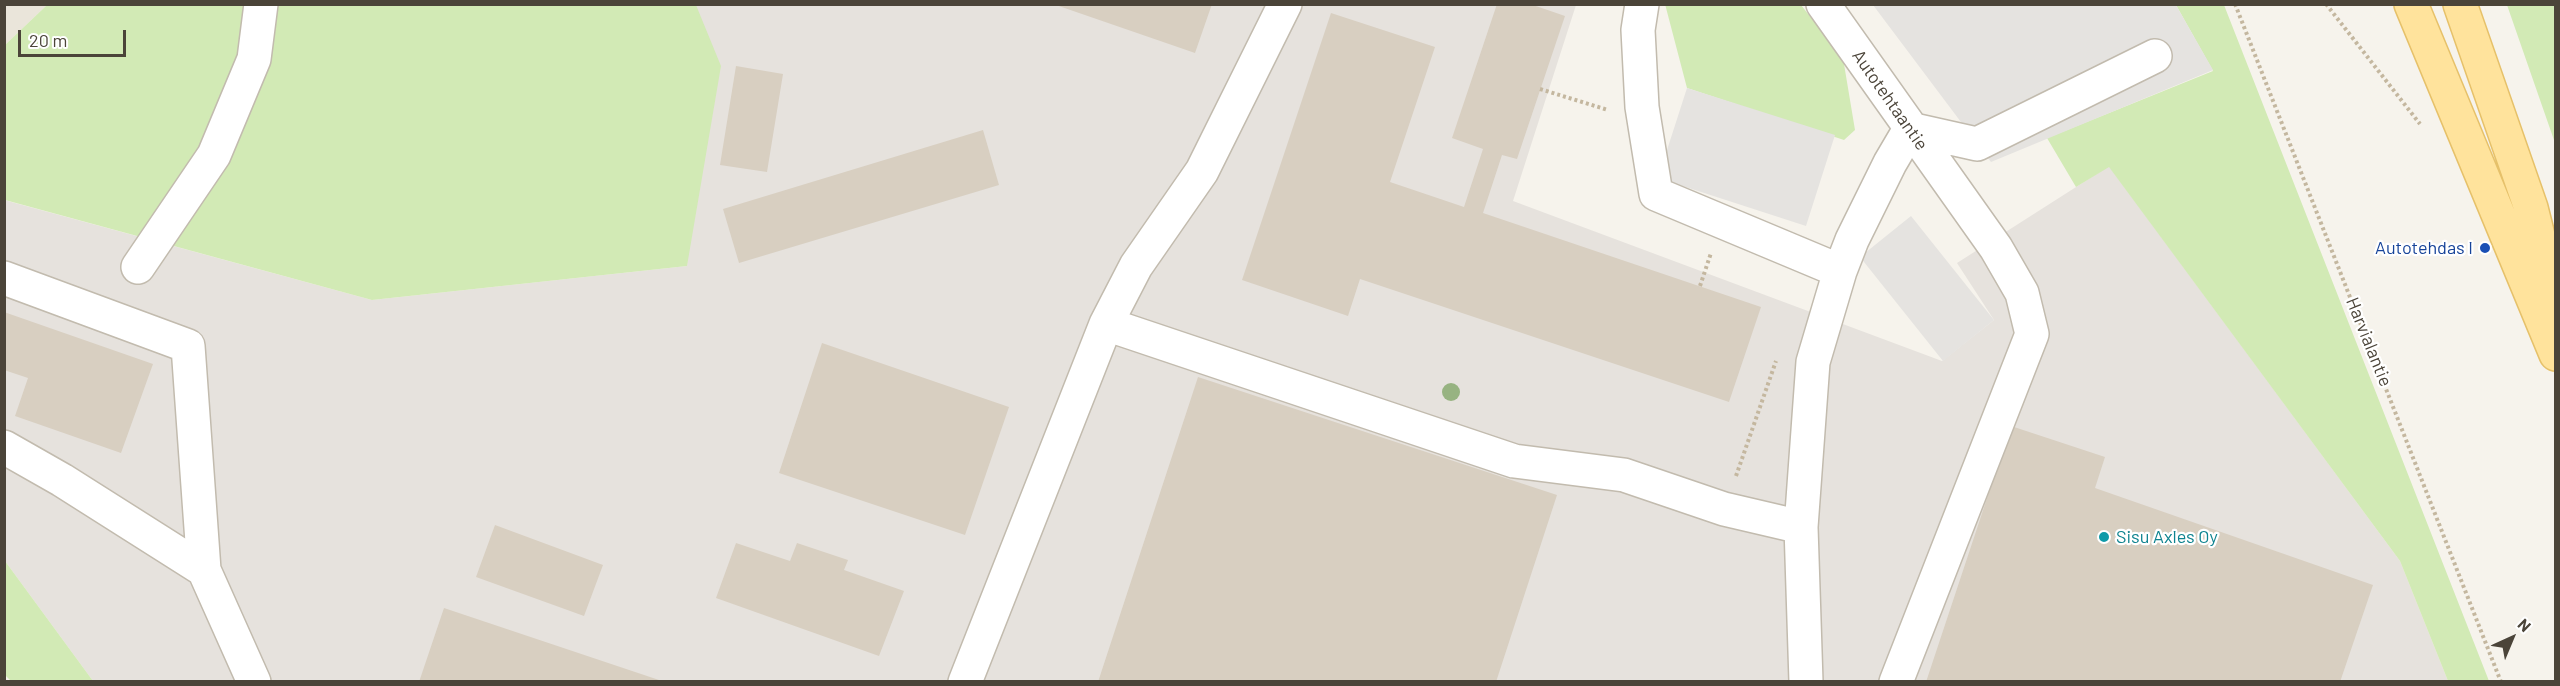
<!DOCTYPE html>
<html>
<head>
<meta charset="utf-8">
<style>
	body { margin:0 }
	#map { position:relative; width:2560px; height:686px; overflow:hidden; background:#f6f3ec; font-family:Barlow,sans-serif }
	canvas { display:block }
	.frame { position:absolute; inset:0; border:6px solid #4b4439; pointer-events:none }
	.north { position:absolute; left:2482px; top:608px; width:60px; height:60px; -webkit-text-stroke:4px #fff; paint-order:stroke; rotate:44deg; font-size:16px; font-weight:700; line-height:24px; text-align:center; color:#4b4439 }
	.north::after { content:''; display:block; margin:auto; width:21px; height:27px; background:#4b4439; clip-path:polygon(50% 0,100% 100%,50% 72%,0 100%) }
	.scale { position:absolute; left:18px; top:30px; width:108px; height:27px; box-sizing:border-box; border:3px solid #4b4439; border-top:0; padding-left:8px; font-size:18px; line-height:21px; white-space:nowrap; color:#4b4439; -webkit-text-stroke:4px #fff; paint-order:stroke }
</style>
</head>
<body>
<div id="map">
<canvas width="2560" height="686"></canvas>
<div class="frame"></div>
<div class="north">N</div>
<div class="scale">20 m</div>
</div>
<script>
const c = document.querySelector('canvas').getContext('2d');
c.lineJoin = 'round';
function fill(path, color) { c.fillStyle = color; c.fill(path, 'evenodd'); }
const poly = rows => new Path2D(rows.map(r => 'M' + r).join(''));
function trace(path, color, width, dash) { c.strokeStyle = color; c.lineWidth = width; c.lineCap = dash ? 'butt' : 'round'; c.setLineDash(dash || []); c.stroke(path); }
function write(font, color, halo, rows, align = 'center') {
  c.font = font + ' Barlow,sans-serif'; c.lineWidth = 4.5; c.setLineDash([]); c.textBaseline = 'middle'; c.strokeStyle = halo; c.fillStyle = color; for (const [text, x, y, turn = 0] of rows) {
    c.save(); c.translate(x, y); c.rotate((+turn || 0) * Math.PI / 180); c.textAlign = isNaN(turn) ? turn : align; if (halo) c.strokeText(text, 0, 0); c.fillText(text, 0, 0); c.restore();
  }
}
fill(poly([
	[5,5,47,5,5,45]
]), '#eae5da');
fill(poly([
	[696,5,1576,5,1513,201,1942,361,1994,320,1957,263,2109,166,2400,561,2448,681,93,681,5,561,4,200,372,300,687,266]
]), '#e6e2dd');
fill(poly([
	[1665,4,1801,5,1843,58,1855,130,1844,140,1687,88],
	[47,5,696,5,721,66,687,266,372,300,5,200,5,45],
	[2176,5,2224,5,2489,681,2448,681,2400,561,2109,167,2076,187,2047,138,2213,71],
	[2507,5,2555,5,2555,143],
	[4,561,5,561,93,681,11,681,5,675]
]), '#d2eab5');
fill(poly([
	[1873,5,2176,5,2213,70,1991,162],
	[1687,88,1835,135,1806,226,1658,178],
	[1911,216,1994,320,1943,361,1860,257]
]), '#e5e3e0');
fill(poly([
	[1053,4,1212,4,1195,53],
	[1497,4,1530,4,1565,16,1517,159,1502,155,1483,213,1761,307,1729,402,1360,279,1348,316,1242,280,1331,13,1435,47,1390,182,1464,207,1483,149,1452,138],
	[736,66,783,74,767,172,720,165],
	[983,130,999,185,739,263,723,209],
	[4,312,153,364,121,453,15,416,28,378,4,370],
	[822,343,1009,407,965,535,779,473],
	[1198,377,1557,495,1496,682,1098,682],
	[2011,426,2105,457,2095,488,2373,585,2340,682,1926,682],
	[495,525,603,565,584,616,476,577],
	[736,543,790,561,797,543,848,560,844,570,904,591,879,656,716,598],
	[444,608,662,681,662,682,419,682]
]), '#d8cfc1');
const minor = poly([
	[1642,4,1638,30,1642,107,1656,194,1840,271,1852,240,1890,163,1910,129,1977,144,2155,56],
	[1823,4,1996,248,2022,293,2032,334,1896,682],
	[138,267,214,155,254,59,261,4],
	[4,278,188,346,204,570,254,682],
	[1106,324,1514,461,1624,475,1724,509,1801,527],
	[4,447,62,480,204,570],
	[965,682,1106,324,1136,266,1202,171,1285,4],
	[1806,682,1801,527,1813,362,1840,271]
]);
const major = poly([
	[2411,4,2556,354],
	[2460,4,2531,208,2556,307]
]);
trace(minor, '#c2bbae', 36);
trace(major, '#e6c16a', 36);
trace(poly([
	[2235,4,2501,682],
	[2326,4,2420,124],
	[1540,89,1608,110],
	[1700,286,1711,253],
	[1736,476,1776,361]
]), '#c4b79f', 4, [3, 3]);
trace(minor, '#fff', 33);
trace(major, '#ffe39c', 33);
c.fillStyle = '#97b381';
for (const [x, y] of [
	[1451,392]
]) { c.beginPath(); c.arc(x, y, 9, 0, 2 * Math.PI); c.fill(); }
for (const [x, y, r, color] of [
	[2485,248,6,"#1a4fb4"],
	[2104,537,6,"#0f9aa8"]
]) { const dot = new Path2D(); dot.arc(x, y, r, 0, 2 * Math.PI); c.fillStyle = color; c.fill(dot); trace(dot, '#fff', 2); }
write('18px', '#4b4439', '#fff', [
	["Autotehtaantie",1890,100,55],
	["Harvialantie",2369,342,68]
]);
write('18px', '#164399', '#fff', [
	["Autotehdas I",2473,248]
], 'right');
write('18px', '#0d838f', '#fff', [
	["Sisu Axles Oy",2116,537]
], 'left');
</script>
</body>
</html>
